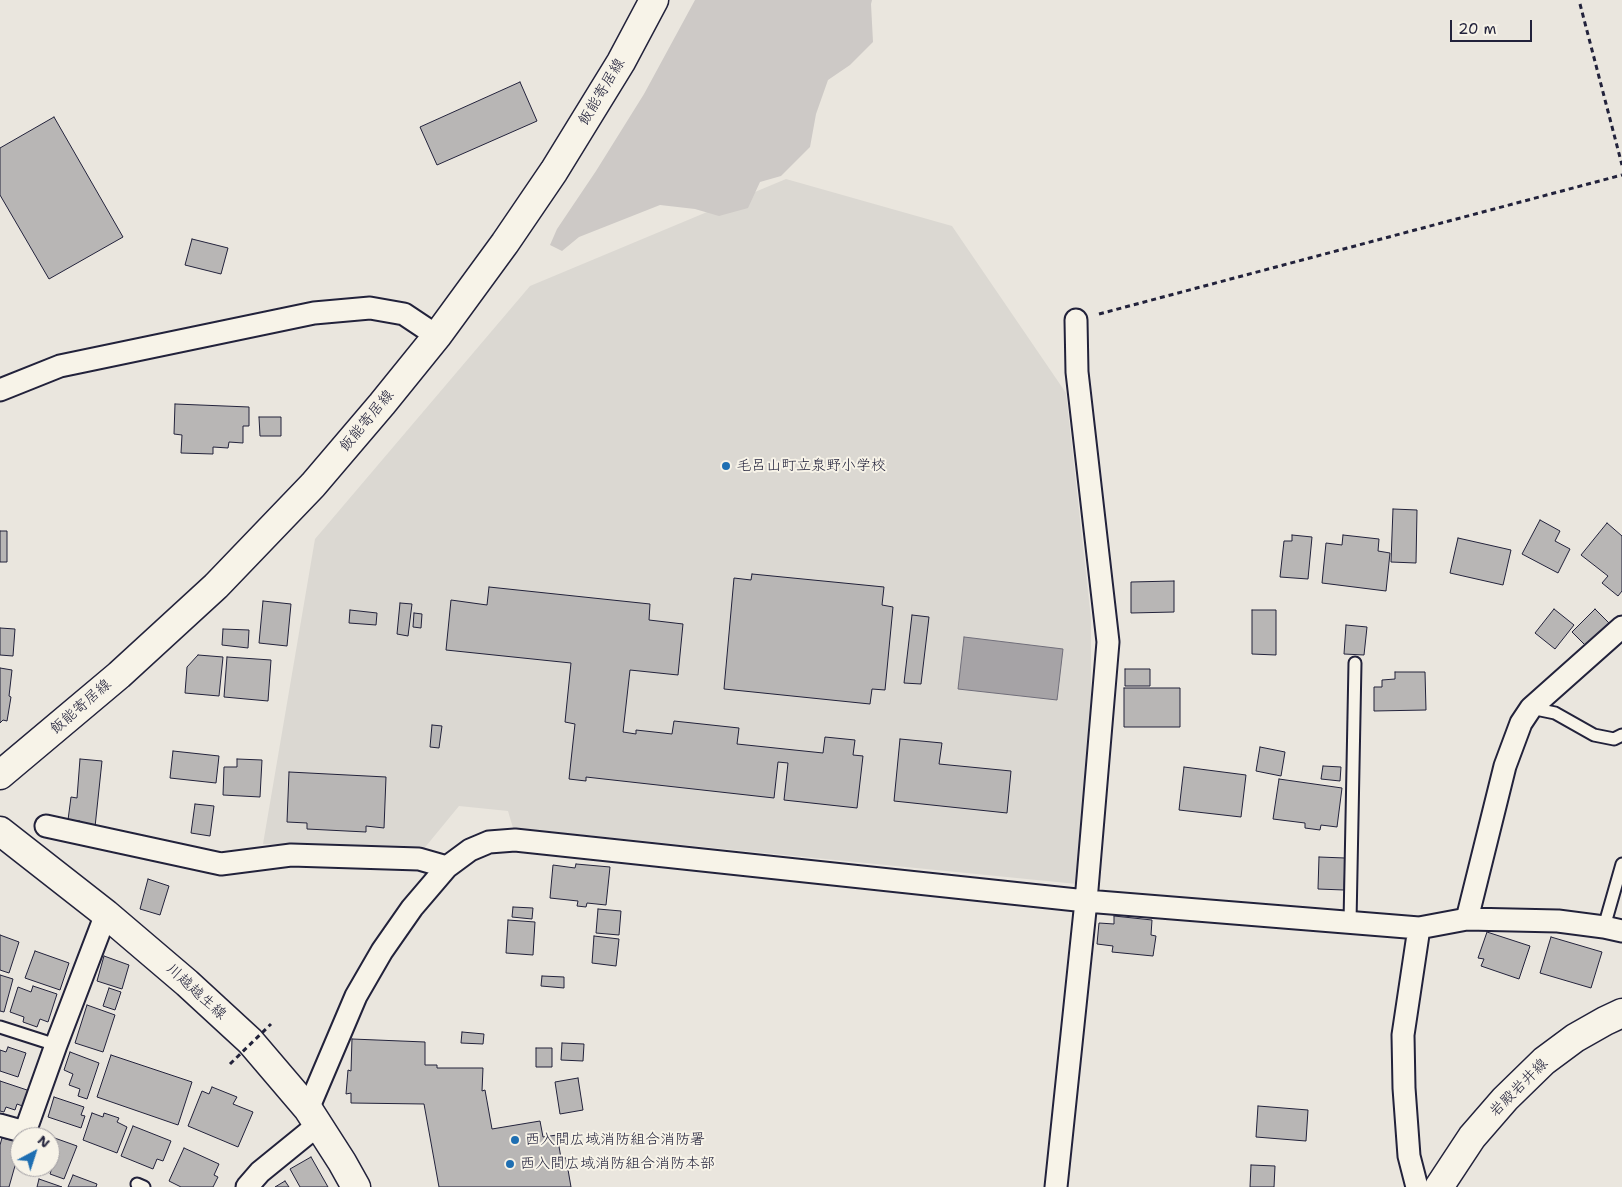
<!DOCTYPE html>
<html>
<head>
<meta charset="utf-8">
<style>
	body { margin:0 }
	#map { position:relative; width:1622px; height:1187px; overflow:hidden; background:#eae6de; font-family:"Shantell Sans",sans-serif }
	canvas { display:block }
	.north { position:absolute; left:10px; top:1127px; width:50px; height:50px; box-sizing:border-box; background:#f7f3e8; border:1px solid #a29fa3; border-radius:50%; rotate:40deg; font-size:14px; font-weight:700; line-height:20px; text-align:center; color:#22223b }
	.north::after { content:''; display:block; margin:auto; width:18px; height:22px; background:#1f6fb2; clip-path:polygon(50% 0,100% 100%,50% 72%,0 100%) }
	.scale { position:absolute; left:1450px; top:20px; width:82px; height:22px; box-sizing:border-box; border:2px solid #22223b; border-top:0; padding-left:6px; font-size:15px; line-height:18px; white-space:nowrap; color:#22223b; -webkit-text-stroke:4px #f7f3e8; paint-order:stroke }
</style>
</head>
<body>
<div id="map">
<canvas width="1622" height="1187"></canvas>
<div class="north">N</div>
<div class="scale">20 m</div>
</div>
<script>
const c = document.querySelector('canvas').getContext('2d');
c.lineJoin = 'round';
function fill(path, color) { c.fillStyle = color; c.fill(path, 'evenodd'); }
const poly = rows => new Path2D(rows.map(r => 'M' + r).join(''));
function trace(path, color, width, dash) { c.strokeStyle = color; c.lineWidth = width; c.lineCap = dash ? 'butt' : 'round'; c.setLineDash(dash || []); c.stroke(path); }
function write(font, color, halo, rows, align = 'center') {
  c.font = font + ' "Shantell Sans","Klee One",sans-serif'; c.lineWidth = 4; c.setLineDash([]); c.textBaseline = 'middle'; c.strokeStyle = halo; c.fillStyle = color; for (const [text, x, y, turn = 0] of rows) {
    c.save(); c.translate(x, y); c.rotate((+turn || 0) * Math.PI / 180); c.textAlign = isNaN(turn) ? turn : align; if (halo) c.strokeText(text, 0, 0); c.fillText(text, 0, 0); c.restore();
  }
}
fill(poly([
	[786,179,952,226,1066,393,1091,618,1091,734,1077,884,513,828,508,811,459,806,422,851,263,844,315,539,530,286]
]), '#dbd8d2');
fill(poly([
	[695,0,872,0,871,4,873,42,850,65,828,80,816,114,810,147,781,176,760,182,748,208,719,216,695,209,660,205,579,237,562,251,550,245,557,229,596,171,644,94]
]), '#cdc9c6');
const water = poly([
	[964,637,1063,649,1057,700,958,689,964,637]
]);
fill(water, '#a6a3a6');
trace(water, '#716f7b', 1);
const building = poly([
	[520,82,537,121,437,165,420,127,520,82],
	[54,117,123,237,49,279,0,195,0,148,54,117],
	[192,239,228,248,221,274,185,265,192,239],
	[175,404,249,407,249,426,243,426,243,443,229,442,228,448,213,447,213,454,181,453,182,435,174,434,175,404],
	[259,417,281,417,281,436,260,436,259,417],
	[1393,509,1417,510,1416,563,1391,562,1393,509],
	[1540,520,1560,531,1555,541,1570,549,1558,573,1522,554,1540,520],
	[1607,523,1622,536,1622,591,1618,596,1602,583,1608,576,1581,555,1607,523],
	[0,531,7,531,7,562,0,562,0,531],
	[1292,535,1312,537,1308,579,1280,577,1284,541,1292,541,1292,535],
	[1343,535,1379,539,1378,551,1390,553,1386,591,1322,583,1326,543,1342,545,1343,535],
	[1458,538,1511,550,1503,585,1450,573,1458,538],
	[752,574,884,587,882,605,893,607,885,690,872,689,870,704,724,689,734,578,751,580,752,574],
	[1174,581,1174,612,1131,613,1131,582,1174,581],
	[489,587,650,604,649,620,683,624,678,675,630,670,623,732,636,734,636,730,672,734,674,721,739,728,737,744,823,753,825,737,855,740,853,755,863,756,857,808,784,800,788,763,778,762,774,798,586,777,586,781,569,779,575,724,565,722,571,663,446,650,451,600,487,605,489,587],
	[263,601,291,604,287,646,259,643,263,601],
	[400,603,412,604,408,636,397,634,400,603],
	[1554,609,1574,625,1555,649,1535,633,1554,609],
	[1595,609,1609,623,1586,646,1572,632,1595,609],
	[350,610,377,613,376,625,349,623,350,610],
	[1252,610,1276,610,1276,655,1252,654,1252,610],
	[414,613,422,614,421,628,413,627,414,613],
	[912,615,929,617,921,684,904,683,912,615],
	[1346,625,1367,627,1364,655,1344,654,1346,625],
	[0,628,15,629,13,656,0,655,0,628],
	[223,629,249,630,248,648,222,645,223,629],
	[198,655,223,657,219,696,185,693,187,667,198,655],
	[227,657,271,660,268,701,224,697,227,657],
	[0,668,12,670,9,696,11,697,7,721,3,720,0,723,0,668],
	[1125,669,1150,669,1150,686,1125,686,1125,669],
	[1395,672,1425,672,1426,710,1374,711,1374,687,1382,687,1382,680,1395,679,1395,672],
	[1124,688,1180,688,1180,727,1124,727,1124,688],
	[432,725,442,726,439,748,430,747,432,725],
	[900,739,942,743,939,764,1011,771,1007,813,894,801,900,739],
	[1260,747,1285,752,1281,776,1256,771,1260,747],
	[173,751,219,756,216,783,170,778,173,751],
	[80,759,102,761,95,827,80,825,80,821,68,820,71,797,77,798,80,759],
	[237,759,262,760,260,797,223,795,224,767,237,767,237,759],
	[1323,766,1341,767,1340,781,1321,779,1323,766],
	[1184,767,1246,775,1241,817,1179,810,1184,767],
	[289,772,386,777,384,828,366,826,366,832,307,829,307,823,287,822,289,772],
	[1279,779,1342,788,1337,827,1321,825,1320,830,1305,828,1305,823,1273,819,1279,779],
	[195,804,214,806,210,836,191,833,195,804],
	[1319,857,1345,858,1344,890,1318,889,1319,857],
	[576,864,610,867,606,905,587,903,586,907,577,906,578,901,550,898,553,865,575,868,576,864],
	[148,879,169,886,160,915,140,909,148,879],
	[513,907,533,908,532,919,512,917,513,907],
	[598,909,621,911,619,935,596,933,598,909],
	[1114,916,1152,920,1151,935,1156,936,1153,956,1112,952,1113,946,1097,944,1099,923,1114,924,1114,916],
	[508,920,535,922,533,955,506,953,508,920],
	[1487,932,1530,946,1519,979,1481,966,1484,959,1478,958,1487,932],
	[0,935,19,942,9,973,0,970,0,935],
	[594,936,619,939,616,966,592,963,594,936],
	[1551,937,1602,952,1591,988,1540,973,1551,937],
	[35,951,69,963,60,990,25,978,35,951],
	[104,956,129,965,122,989,97,981,104,956],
	[0,975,13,979,4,1012,0,1011,0,975],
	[542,976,564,977,564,988,541,986,542,976],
	[33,986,57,994,48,1022,40,1019,37,1027,23,1022,24,1017,10,1012,18,987,31,992,33,986],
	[109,988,121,992,115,1010,103,1006,109,988],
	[87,1005,115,1015,103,1052,75,1043,87,1005],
	[462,1032,484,1034,483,1044,461,1043,462,1032],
	[352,1039,425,1042,425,1065,437,1065,437,1068,483,1068,482,1091,485,1090,492,1129,540,1121,543,1137,557,1135,561,1158,566,1158,571,1187,439,1187,424,1104,351,1103,351,1093,346,1094,348,1070,351,1071,352,1039],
	[562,1043,584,1044,583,1061,561,1060,562,1043],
	[8,1047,26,1053,18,1077,0,1071,0,1050,6,1052,8,1047],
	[536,1048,552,1048,552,1067,536,1067,536,1048],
	[70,1052,99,1063,87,1099,78,1096,80,1089,69,1085,73,1074,64,1070,70,1052],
	[111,1055,192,1082,178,1125,97,1097,111,1055],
	[578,1078,583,1110,560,1114,555,1082,578,1078],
	[0,1081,33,1092,28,1108,17,1104,15,1110,6,1107,4,1112,0,1111,0,1081],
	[212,1087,237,1097,233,1104,253,1112,238,1147,188,1126,202,1091,209,1094,212,1087],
	[54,1097,84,1107,81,1115,85,1116,81,1128,48,1117,54,1097],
	[1258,1106,1308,1110,1306,1141,1256,1137,1258,1106],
	[92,1113,103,1117,104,1113,119,1118,117,1122,127,1127,117,1153,83,1140,92,1113],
	[133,1126,171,1141,163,1161,157,1159,153,1169,121,1156,133,1126],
	[49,1136,77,1146,64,1179,50,1174,52,1168,49,1167,50,1167,50,1137,48,1137,49,1136],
	[2,1138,14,1141,12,1146,20,1148,9,1187,0,1187,0,1145,2,1138],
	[184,1148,219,1164,214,1175,218,1177,213,1187,181,1187,169,1181,184,1148],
	[311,1157,328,1187,300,1187,290,1169,311,1157],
	[1251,1165,1275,1166,1274,1187,1250,1187,1251,1165],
	[73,1175,97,1184,96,1187,68,1187,73,1175],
	[39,1179,62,1187,37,1187,39,1179],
	[285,1181,289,1187,275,1187,285,1181]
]);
fill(building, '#b8b6b5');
trace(building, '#22223b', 1);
const service = poly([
	[1531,708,1555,713,1594,735,1614,739,1622,735],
	[1350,922,1355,663],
	[1604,927,1622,864],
	[0,1027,56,1045],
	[137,1184,144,1187]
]);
const minor = poly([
	[0,390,60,366,314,313,370,308,404,314,437,336],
	[46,826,221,864,291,855,419,859,447,867],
	[1467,919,1505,766,1521,723,1531,708,1622,627],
	[308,1109,356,996,382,951,412,908,447,867,470,850,489,842,515,840,1086,901,1419,928,1467,919,1558,921,1604,927,1622,931],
	[0,1125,25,1132,56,1045,106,914],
	[247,1187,260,1172,319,1124],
	[1056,1187,1086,901,1108,642,1077,372,1076,320],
	[1417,1187,1409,1156,1404,1088,1403,1035,1419,928]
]);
const secondary = poly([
	[0,831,106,914,187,983,250,1041,308,1109,342,1162,356,1187],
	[1439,1187,1472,1137,1505,1099,1544,1061,1575,1038,1605,1021,1622,1013]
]);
const primary = poly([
	[0,775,119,675,216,586,313,485,382,404,437,336,505,243,554,171,621,62,654,0]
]);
trace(service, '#22223b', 15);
trace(minor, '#22223b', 25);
trace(secondary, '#22223b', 31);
trace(primary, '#22223b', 31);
trace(poly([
	[1580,4,1622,165],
	[1099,314,1622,175]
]), '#22223b', 3, [5, 4]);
trace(service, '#f7f3e8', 11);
trace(minor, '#f7f3e8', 21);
trace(secondary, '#f7f3e8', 28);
trace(primary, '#f7f3e8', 28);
trace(poly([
	[230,1064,271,1024]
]), '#22223b', 3, [5, 4]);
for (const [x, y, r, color] of [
	[726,466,5,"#1f6fb2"],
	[515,1140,5,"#1f6fb2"],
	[510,1164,5,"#1f6fb2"]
]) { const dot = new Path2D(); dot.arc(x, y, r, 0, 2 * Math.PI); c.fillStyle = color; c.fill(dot); trace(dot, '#f7f3e8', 2); }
write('15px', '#22223b', '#f7f3e8', [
	["飯能寄居線",602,92,-59],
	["飯能寄居線",367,421,-50],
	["飯能寄居線",81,707,-41],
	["川越越生線",196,992,42],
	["岩殿岩井線",1519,1088,-45]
]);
write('15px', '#22223b', '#f7f3e8', [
	["毛呂山町立泉野小学校",736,466],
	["西入間広域消防組合消防署",525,1140],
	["西入間広域消防組合消防本部",520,1164]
], 'left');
</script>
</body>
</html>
